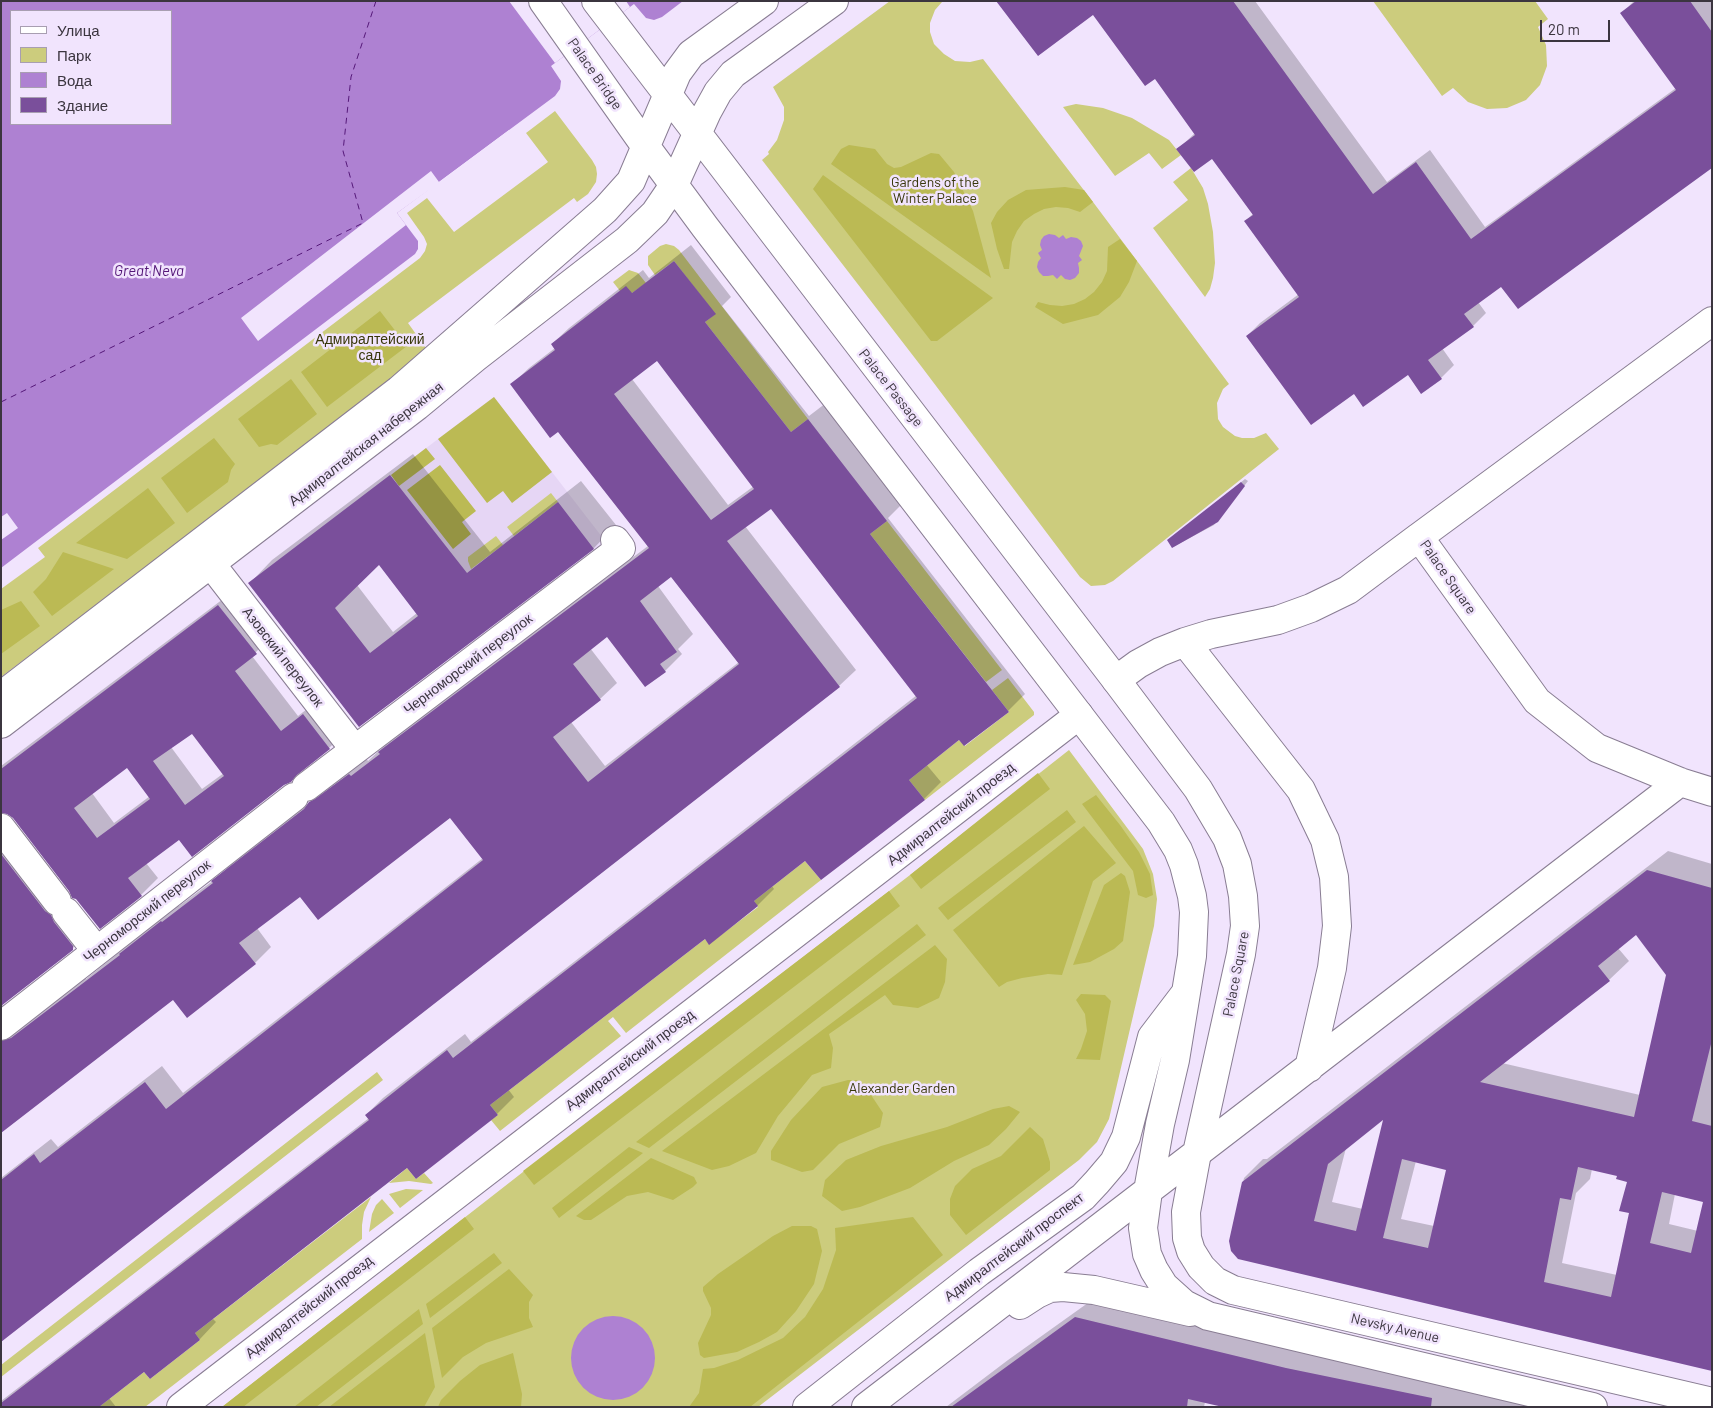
<!DOCTYPE html>
<html>
<head>
<meta charset="utf-8">
<style>
	body { margin:0 }
	#map { position:relative; width:1713px; height:1408px; overflow:hidden; background:#f1e4fd; font-family:Barlow,sans-serif }
	canvas { display:block }
	.frame { position:absolute; inset:0; border:2px solid #3b353f; pointer-events:none }
	.legend { position:absolute; left:10px; top:10px; width:162px; height:115px; box-sizing:border-box; background:#f1e4fd; border:1px solid #a89eb1; margin:0; padding:6px 9px; list-style:none; font-size:15px; color:#3b353f }
	.legend li { display:flex; align-items:center; gap:10px; height:25px }
	.legend b { width:25px; border:1px solid #a89eb1 }
	.scale { position:absolute; left:1540px; top:20px; width:70px; height:22px; box-sizing:border-box; border:2px solid #3b353f; border-top:0; padding-left:6px; font-size:15px; line-height:18px; white-space:nowrap; color:#3b353f; -webkit-text-stroke:4px #f1e4fd; paint-order:stroke }
</style>
</head>
<body>
<div id="map">
<canvas width="1713" height="1408"></canvas>
<div class="frame"></div>
<ul class="legend">
<li><b style="height:6px;background:#fff"></b>Улица</li>
<li><b style="height:14px;background:#cccc7d"></b>Парк</li>
<li><b style="height:14px;background:#ae81d2"></b>Вода</li>
<li><b style="height:14px;background:#7a4f9b"></b>Здание</li>
</ul>
<div class="scale">20 m</div>
</div>
<script>
const c = document.querySelector('canvas').getContext('2d');
c.lineJoin = 'round';
function fill(path, color) { c.fillStyle = color; c.fill(path, 'evenodd'); }
const poly = rows => new Path2D(rows.map(r => 'M' + r).join(''));
function trace(path, color, width, dash) { c.strokeStyle = color; c.lineWidth = width; c.lineCap = dash ? 'butt' : 'round'; c.setLineDash(dash || []); c.stroke(path); }
function write(font, color, halo, rows, align = 'center') {
  c.font = font + ' Barlow,sans-serif'; c.lineWidth = 5; c.setLineDash([]); c.textBaseline = 'middle'; c.strokeStyle = halo; c.fillStyle = color; for (const [text, x, y, turn = 0] of rows) {
    c.save(); c.translate(x, y); c.rotate((+turn || 0) * Math.PI / 180); c.textAlign = isNaN(turn) ? turn : align; if (halo) c.strokeText(text, 0, 0); c.fillText(text, 0, 0); c.restore();
  }
}
fill(poly([
	[494,397,606,542,474,644,361,497]
]), '#e6d6f5');
fill(poly([
	[890,1,941,1,942,2,935,10,930,23,930,32,934,44,944,54,955,61,970,62,983,59,1093,202,1229,384,1223,389,1217,403,1218,419,1223,427,1235,436,1242,438,1254,438,1266,433,1279,449,1113,581,1105,585,1091,586,1080,577,921,366,762,160,769,154,768,152,777,140,784,120,784,107,773,87],
	[1373,1,1535,1,1548,19,1538,27,1546,45,1547,66,1540,85,1526,100,1507,108,1487,109,1468,102,1453,88,1442,96],
	[1076,104,1103,108,1132,118,1169,140,1181,155,1162,169,1149,153,1115,176,1063,107],
	[555,111,592,160,596,167,597,174,596,182,588,194,577,202,574,198,408,323,426,348,427,352,425,356,1,677,1,589,45,557,38,548,420,258,425,251,427,244,424,237,407,213,427,198,454,232,548,162,526,133],
	[1191,168,1203,188,1208,204,1213,232,1215,263,1213,278,1210,289,1205,297,1153,228,1188,200,1173,182],
	[666,244,674,246,679,250,808,419,791,432,705,322,715,314,674,261,655,275,648,265,648,256,660,246],
	[629,270,638,273,646,283,632,293,620,291,613,282],
	[551,493,558,502,514,536,507,527],
	[887,521,1002,670,986,682,870,534],
	[496,536,503,545,471,569,468,561,468,557],
	[1008,678,1034,712,1034,715,925,800,909,780,959,740,965,746,1009,712,992,690],
	[1069,750,1143,849,1153,874,1157,899,1154,926,1109,1119,1097,1142,1079,1160,758,1407,222,1407,523,1172,910,875],
	[805,861,821,880,626,1033,613,1017,608,1021,621,1036,500,1131,491,1120,498,1115,490,1105,705,939,709,944,758,907,754,901],
	[377,1072,383,1080,1,1377,1,1365],
	[407,1168,416,1179,424,1173,433,1183,431,1184,409,1181,389,1183],
	[406,1189,423,1190,400,1208,389,1194],
	[371,1197,364,1212,362,1225,362,1239,145,1407,99,1407,144,1372,150,1379,200,1340,195,1333],
	[382,1199,394,1213,369,1232,372,1214,376,1205]
]), '#cccc7d');
fill(poly([
	[849,145,875,149,887,164,894,168,901,167,931,153,939,154,954,172,973,211,991,278,831,164,841,149],
	[823,175,993,298,937,341,931,341,813,189],
	[1065,187,1084,190,1093,202,1080,212,1068,208,1056,207,1044,209,1034,214,1024,221,1017,231,1012,242,1009,269,1004,269,997,249,991,223,997,212,1008,200,1026,190],
	[1120,239,1137,261,1129,282,1120,297,1098,315,1063,324,1035,307,1038,302,1050,305,1062,306,1074,304,1085,299,1094,292,1102,282,1107,271,1108,247],
	[380,311,407,346,327,407,301,372],
	[291,379,317,414,277,445,271,444,259,447,238,419],
	[494,397,552,472,512,503,503,491,487,503,438,439],
	[214,438,235,464,231,470,228,482,187,513,161,478],
	[426,448,435,459,399,486,391,475],
	[440,465,476,511,462,522,471,534,453,549,407,490],
	[148,488,175,523,127,559,76,543],
	[63,552,114,569,52,616,33,592,46,579],
	[21,601,40,626,1,654,1,610],
	[1038,773,1050,789,921,889,910,875],
	[1096,795,1120,825,1139,852,1150,874,1153,895,1146,898,1138,895,1133,871,1082,804],
	[1067,810,1076,822,948,920,938,908],
	[1084,826,1116,863,1093,881,1062,975,1048,974,1022,978,1007,982,999,987,953,930],
	[1121,873,1125,876,1130,892,1123,941,1114,949,1090,962,1073,965,1104,885],
	[889,891,900,906,534,1185,523,1171],
	[917,924,926,935,649,1148,636,1142],
	[935,945,947,959,945,982,939,998,918,1008,893,1005,885,995,829,1034,833,1048,831,1068,812,1075,778,1116,756,1153,729,1166,712,1170,662,1151],
	[1081,994,1105,995,1111,1001,1100,1060,1076,1059,1081,1049,1087,1031,1085,1014,1076,1000],
	[848,1080,859,1080,867,1089,883,1113,880,1127,839,1144,813,1170,802,1172,771,1160,771,1151,791,1120,822,1087],
	[1009,1106,1020,1112,1006,1129,989,1145,954,1161,910,1188,860,1207,842,1211,822,1196,825,1180,846,1160,881,1146,947,1127,993,1109],
	[1030,1127,1043,1139,1050,1162,1050,1170,966,1235,950,1215,950,1199,955,1186,972,1169,1001,1156],
	[629,1147,643,1153,559,1218,552,1208],
	[651,1158,694,1177,697,1183,693,1187,673,1200,648,1192,627,1196,591,1220,584,1220,576,1216],
	[465,1217,474,1229,243,1407,222,1407],
	[913,1217,943,1255,750,1407,689,1407,699,1393,703,1369,714,1368,738,1360,783,1338,805,1317,823,1289,836,1250,835,1228],
	[792,1226,811,1226,817,1229,822,1251,814,1284,796,1311,777,1332,759,1342,737,1352,704,1358,700,1355,698,1343,711,1315,711,1308,703,1291,703,1287,718,1274,773,1236],
	[494,1253,502,1263,430,1318,426,1304],
	[509,1269,533,1295,529,1302,529,1318,533,1327,486,1343,463,1357,442,1378,432,1328],
	[419,1309,423,1324,316,1407,294,1407],
	[425,1333,435,1387,424,1407,329,1407],
	[513,1353,522,1394,521,1407,438,1407,441,1400,460,1381,480,1365]
]), '#bbba54');
fill(poly([
	[1,1,683,1,662,17,654,20,646,18,634,4,551,66,561,81,560,89,555,96,397,213,418,241,418,249,415,254,1,568],
	[11,11,171,11,171,124,11,124],
	[1049,234,1055,235,1059,238,1063,235,1066,239,1071,237,1077,238,1081,241,1083,246,1079,256,1082,260,1078,263,1079,268,1079,273,1075,278,1070,280,1065,279,1061,275,1057,279,1053,275,1048,276,1043,276,1039,272,1037,267,1038,262,1041,258,1038,253,1042,250,1040,245,1041,240,1044,236],
	'571 1358a42 42 0 1 1 84 0a42 42 0 1 1-84 0Z'
]), '#ae81d2');
fill(poly([
	[509,1,626,1,630,7,555,63],
	[509,130,510,132,430,191,429,190,397,213,406,225,258,341,241,318,431,171,439,182],
	[7,513,18,528,1,540,1,517]
]), '#f1e4fd');
fill(poly([
	[997,1,1255,1,1387,182,1430,150,1485,227,1676,88,1622,13,1634,1,1712,1,1712,166,1502,285,1478,302,1486,313,1473,326,1442,348,1454,365,1441,378,1422,392,1408,374,1354,392,1247,336,1260,323,1299,294,1245,221,1254,213,1213,157,1178,149,1195,133,1155,78,1094,13],
	[691,245,731,297,722,306,809,416,826,403,903,503,888,518,1025,694,1008,711,965,744,960,738,926,764,941,782,924,799,806,859,772,886,774,889,758,905,709,943,705,937,508,1089,514,1097,497,1114,416,1177,407,1167,212,1318,216,1322,200,1339,150,1377,145,1370,109,1398,116,1407,1,1407,1,1401,369,1118,366,1115,383,1098,465,1034,471,1042,917,695,771,508,745,526,856,670,839,686,1,1340,1,1178,51,1139,58,1147,162,1066,183,1093,483,858,450,816,300,895,257,928,271,947,255,963,173,998,1,1131,1,766,235,590,272,636,252,656,298,716,320,699,346,732,329,748,180,838,146,863,158,878,141,895,70,891,14,818,8,813,2,812,5,821,89,932,72,949,3,1003,2,1010,20,1025,28,1022,86,977,86,979,178,905,179,906,218,877,230,865,313,800,327,786,366,758,368,761,396,735,648,546,558,430,512,384,529,368,555,348,552,344,569,328,643,270,649,278],
	[657,359,754,486,728,505,632,379],
	[671,575,739,662,605,766,571,722,600,699,617,683,590,648,608,635,645,686,665,671,682,654,678,649,693,634,658,586],
	[192,732,224,773,202,789,171,747],
	[127,767,150,796,114,823,92,793],
	[413,454,490,552,581,481,616,525,594,548,359,725,250,583,272,560],
	[379,563,417,613,393,632,357,585],
	[1245,479,1248,481,1214,525,1173,547,1173,537],
	[1668,851,1712,864,1712,1369,1230,1241,1244,1178,1263,1159,1267,1159],
	[1636,934,1668,974,1640,1095,1502,1063,1609,980,1629,961,1618,948],
	[1385,1116,1363,1209,1332,1202,1346,1148],
	[1416,1161,1448,1169,1434,1226,1401,1219],
	[1592,1169,1618,1175,1628,1181,1630,1212,1617,1275,1562,1263,1576,1193,1590,1179],
	[1675,1194,1704,1201,1698,1231,1669,1224],
	[1099,1295,1590,1407,1229,1407,1205,1402,1204,1407,946,1407,1008,1360]
]), '#0003');
trace(poly([
	[1,402,363,223,343,151,351,77,376,1]
]), '#551879', 1, [6, 5]);
fill(poly([
	[996,1,1233,1,1373,194,1416,162,1471,239,1676,90,1620,13,1636,1,1690,1,1712,32,1712,168,1518,309,1501,287,1464,314,1474,327,1428,360,1442,379,1421,394,1408,375,1363,407,1354,394,1311,425,1246,336,1299,297,1244,221,1253,215,1212,159,1194,172,1176,149,1195,135,1155,79,1145,86,1093,15,1038,56],
	[674,261,716,314,705,322,791,432,808,419,887,521,870,534,1009,712,964,746,959,740,909,780,925,800,855,854,821,880,805,861,754,901,758,906,709,945,705,939,490,1105,498,1115,416,1179,407,1168,195,1333,200,1340,150,1379,144,1372,99,1407,1,1407,1,1403,369,1120,365,1115,447,1050,453,1058,917,698,771,509,727,541,840,687,1,1342,1,1180,34,1154,40,1163,145,1082,166,1109,483,860,450,818,318,920,300,897,239,943,256,964,187,1018,173,1000,1,1133,1,1041,11,1038,120,955,119,954,161,921,162,922,213,883,211,881,304,809,309,802,315,799,349,774,351,776,380,754,378,752,649,548,558,432,550,438,510,384,555,350,551,344,626,286,632,293],
	[657,361,754,489,711,520,614,394],
	[671,577,739,664,588,782,553,737,601,700,573,664,607,637,645,687,666,672,660,664,677,652,640,601],
	[390,475,467,573,558,502,594,549,359,727,248,583],
	[379,565,418,616,370,653,335,608],
	[1241,482,1245,486,1218,522,1172,548,1167,540],
	[218,605,257,654,235,671,281,731,303,714,330,749,297,775,291,782,284,785,192,857,179,840,128,878,142,896,100,929,76,899,72,898,69,891,13,818,7,814,1,813,1,769],
	[192,734,224,776,185,805,153,761],
	[127,768,150,799,97,838,74,808],
	[1,854,45,911,51,915,54,922,73,946,73,950,1,1006],
	[1647,870,1712,888,1712,1040,1692,1121,1712,1126,1712,1371,1238,1259,1231,1251,1229,1241,1242,1182],
	[1636,935,1666,975,1634,1117,1480,1082,1610,981,1598,966],
	[1383,1120,1356,1231,1314,1221,1328,1164],
	[1402,1159,1446,1170,1428,1248,1383,1238],
	[1578,1167,1617,1176,1616,1179,1627,1182,1619,1211,1629,1213,1611,1297,1544,1282,1560,1198,1571,1200],
	[1662,1192,1703,1202,1691,1253,1650,1243],
	[1075,1317,1286,1368,1432,1398,1431,1407,1223,1407,1188,1399,1187,1407,951,1407]
]), '#7a4f9b');
const minor = poly([
	[1712,321,1419,537,1537,701,1597,748,1680,782,1712,792],
	[211,564,355,750],
	[1185,642,1301,790,1325,840,1334,877,1337,926,1332,968,1309,1068],
	[1116,680,1138,664,1160,652,1185,642,1211,634,1278,620,1311,608,1348,590,1419,537],
	[306,787,621,548,615,540],
	[1,828,57,901],
	[66,912,96,950],
	[1,1026,294,797],
	[1197,1153,1680,782],
	[181,1407,1079,715]
]);
const major = poly([
	[543,1,646,147,705,227,1161,822,1178,850,1184,865,1192,896,1194,912,1192,956,1175,1060,1160,1124,1148,1191,1143,1228,1147,1254,1154,1270,1164,1286,1184,1304,1208,1316,1593,1407],
	[596,1,1116,680,1198,789,1227,838,1237,864,1243,896,1245,926,1241,954,1197,1153,1186,1212,1187,1238,1191,1251,1201,1267,1215,1281,1233,1290,1712,1402],
	[1,696,399,390,605,210,631,181,677,73,691,54,764,1],
	[1,724,417,406,475,358,627,240,655,213,674,185,707,112,718,92,733,74,834,1],
	[1020,1305,1037,1294,1050,1288,1063,1287,1094,1290,1190,1312],
	[807,1407,979,1272,1083,1197,1097,1182,1114,1162,1126,1137,1152,1037,1184,995],
	[866,1407,1197,1153]
]);
trace(minor, '#897d93', 30);
trace(major, '#897d93', 30);
trace(minor, '#fff', 28);
trace(major, '#fff', 28);
write('14px', '#3b353f', '#f1e4fd', [
	["Palace Bridge",595,74,55],
	["Palace Passage",891,388,52],
	["Адмиралтейская набережная",366,444,-38],
	["Palace Square",1448,577,55],
	["Азовский переулок",283,657,52],
	["Черноморский переулок",468,664,-37],
	["Адмиралтейский проезд",951,814,-38],
	["Черноморский переулок",147,911,-38],
	["Palace Square",1236,974,-79],
	["Адмиралтейский проезд",630,1060,-37],
	["Адмиралтейский проспект",1014,1247,-37],
	["Адмиралтейский проезд",309,1307,-38],
	["Nevsky Avenue",1395,1328,13]
]);
write('14px', '#38370a', '#f1e4fd', [
	["Gardens of the",935,182],
	["Winter Palace",935,198],
	["Адмиралтейский",370,339],
	["сад",370,355],
	["Alexander Garden",902,1088]
]);
write('italic 15px', '#551879', '#f1e4fd', [
	["Great Neva",149,271]
]);
</script>
</body>
</html>
